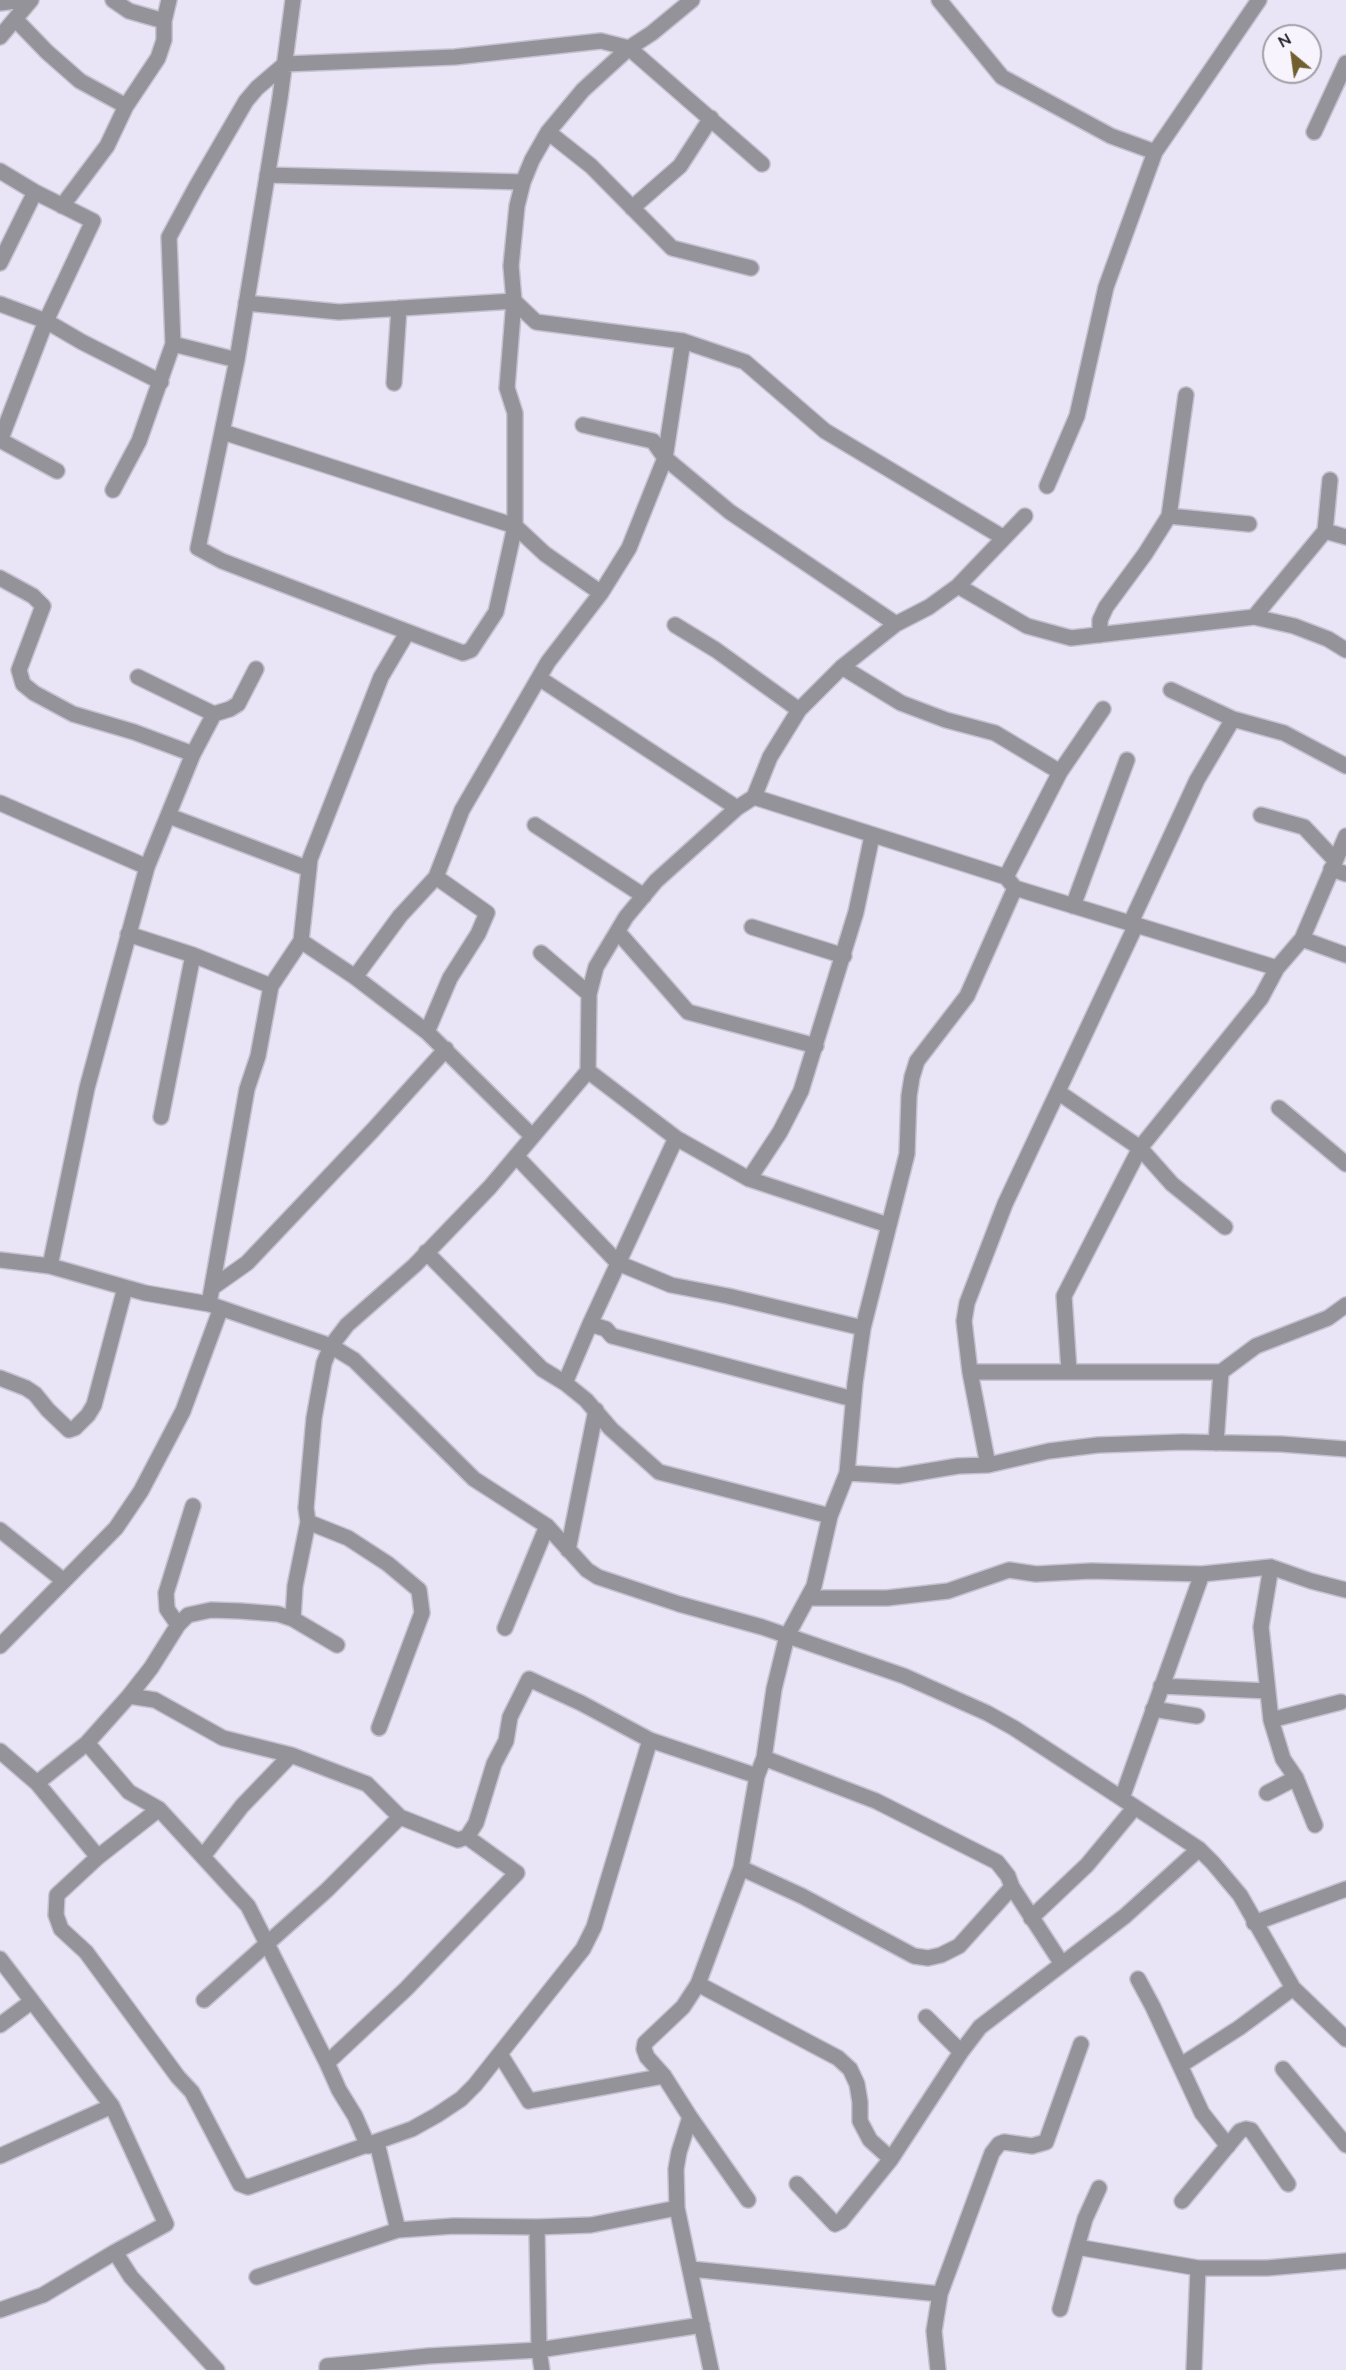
<!DOCTYPE html>
<html>
<head>
<meta charset="utf-8">
<style>
	body { margin:0 }
	#map { position:relative; width:1346px; height:2370px; overflow:hidden; background:#eae5f6; font-family:Mulish,sans-serif }
	canvas { display:block }
	.north { position:absolute; left:1262px; top:24px; width:60px; height:60px; box-sizing:border-box; background:#f7f4fe; border:2px solid #a19fa7; border-radius:50%; rotate:331deg; font-size:16px; font-weight:700; line-height:24px; text-align:center; color:#211f25 }
	.north::after { content:''; display:block; margin:auto; width:21px; height:27px; background:#715f2d; clip-path:polygon(50% 0,100% 100%,50% 72%,0 100%) }
</style>
</head>
<body>
<div id="map">
<canvas width="1346" height="2370"></canvas>
<div class="north">N</div>
</div>
<script>
const c = document.querySelector('canvas').getContext('2d');
c.lineJoin = 'round';
const poly = rows => new Path2D(rows.map(r => 'M' + r).join(''));
function trace(path, color, width, dash) { c.strokeStyle = color; c.lineWidth = width; c.lineCap = dash ? 'butt' : 'round'; c.setLineDash(dash || []); c.stroke(path); }
const minor = poly([
	[113,0,129,11,164,21],
	[293,0,280,98,237,360,198,548,222,561,463,653,471,650,496,612,515,526,515,413,507,388,514,301,511,266,517,206,523,182,532,160,548,132,583,90,629,48,652,33,692,0],
	[939,0,1002,77,1111,136,1155,152],
	[0,3,23,0],
	[16,20,47,52,80,81,126,106],
	[0,37,31,0],
	[548,132,591,166,672,248,751,268],
	[1314,132,1346,63],
	[0,171,35,192,93,221,46,321,0,441],
	[267,175,523,182],
	[62,206,107,146,126,106,158,58,164,40,164,21,169,0],
	[632,208,680,166,711,118],
	[0,263,35,192],
	[246,303,339,312,514,301,536,322,683,341,745,362,825,431,1004,538],
	[0,304,46,321,82,342,161,382],
	[173,344,237,360],
	[394,383,399,308],
	[583,425,653,441,665,458,730,512,896,624],
	[223,432,515,526,545,554,601,593],
	[0,440,57,471],
	[1047,486,1077,416,1106,287,1155,152,1259,0],
	[113,490,139,441,173,344,169,237,196,187,246,101,257,88,285,64,455,57,601,41,629,48,762,164],
	[1169,516,1249,524],
	[1325,531,1346,537],
	[0,578,33,596,43,606,19,670,23,684,34,693,73,714,134,732,193,754],
	[958,586,1027,626,1071,638,1254,617,1294,626,1328,639,1346,650],
	[1254,617,1325,531,1330,480],
	[675,625,716,650,799,710],
	[1100,635,1100,620,1106,607,1145,554,1169,516,1186,395],
	[842,667,901,703,946,720,995,733,1060,772],
	[138,677,214,714],
	[539,678,737,808],
	[1171,690,1233,719,1284,733,1346,766],
	[754,797,1006,877,1015,888,1277,968],
	[0,803,147,867],
	[1261,815,1304,827,1335,860],
	[169,816,309,869],
	[535,825,644,896],
	[1331,869,1346,874],
	[1006,877,1060,772,1103,709],
	[1073,906,1127,760],
	[1131,922,1197,780,1233,719],
	[752,927,844,956],
	[618,932,688,1012,816,1046],
	[128,934,193,955,271,986],
	[1302,939,1346,955],
	[301,941,355,977,427,1032,532,1136],
	[541,953,589,994],
	[355,977,400,916,436,877],
	[427,1032,450,978,478,934,487,913,436,877,462,810,548,662,601,593,629,548,665,458,683,341],
	[588,1071,676,1138,749,1179,888,1225],
	[1058,1092,1140,1148,1172,1184,1225,1227],
	[1279,1108,1346,1164],
	[161,1117,193,955],
	[516,1156,618,1263,671,1285,728,1296,863,1328],
	[749,1179,780,1132,801,1091,856,912,872,836],
	[426,1252,542,1369,565,1383,586,1400,611,1429,659,1472,830,1516],
	[0,1260,50,1266,145,1293,209,1304,331,1346,354,1360,474,1479,547,1526,587,1570,598,1577,679,1604,762,1627,904,1676,987,1713,1014,1728,1170,1830,1199,1849,1213,1863,1240,1895,1293,1988,1346,2039],
	[50,1266,87,1088,147,867,193,754,214,714,230,709,238,704,256,669],
	[213,1287,247,1263,373,1130,446,1049],
	[209,1304,247,1089,258,1056,271,986,301,941,310,859,381,677,407,633],
	[590,1324,606,1329,612,1336,853,1399],
	[1069,1371,1064,1296,1140,1148,1261,998,1277,968,1302,939,1346,836],
	[970,1372,1221,1372],
	[0,1378,26,1388,35,1394,48,1410,69,1430,75,1428,88,1415,94,1405,125,1288],
	[565,1383,590,1324,676,1138],
	[1216,1443,1221,1372,1256,1346,1328,1318,1346,1305],
	[988,1465,970,1372,964,1321,967,1303,1005,1204,1136,925],
	[847,1473,898,1476,958,1466,988,1465,1049,1451,1098,1445,1182,1442,1281,1444,1346,1449],
	[308,1522,348,1538,388,1564,419,1590,422,1613,379,1728],
	[0,1530,64,1581],
	[568,1550,596,1410],
	[1271,1567,1261,1627,1271,1720,1283,1759,1296,1778,1315,1825],
	[808,1598,887,1598,948,1591,1009,1570,1036,1574,1091,1571,1202,1574,1271,1567,1311,1581,1346,1590],
	[293,1619,337,1645],
	[178,1625,167,1609,166,1593,193,1506],
	[505,1628,547,1526],
	[0,1646,116,1528,141,1491,183,1411,221,1308],
	[1161,1686,1268,1691],
	[129,1696,155,1700,223,1738,291,1755,367,1784,400,1817,458,1840,467,1837,476,1823,494,1764,506,1741,510,1717,529,1679,581,1703,650,1740,757,1776],
	[1153,1709,1197,1716],
	[1271,1720,1341,1702],
	[87,1743,129,1792,159,1809,248,1906,327,2063,339,2090,355,2116,368,2146],
	[0,1751,37,1783,98,1857],
	[37,1783,87,1743,129,1696,151,1668,178,1625,188,1615,211,1610,240,1611,278,1614,293,1619,295,1586,308,1522,306,1508,314,1418,324,1363,331,1346,347,1325,415,1265,490,1187,588,1071,589,994,596,967,626,917,656,881,737,808,754,797,770,757,799,710,842,667,896,624,929,607,958,586,1025,516],
	[1267,1793,1296,1778],
	[1122,1798,1202,1574],
	[159,1809,98,1857,57,1895,56,1915,61,1929,86,1952,178,2077,192,2092,240,2184,248,2187,412,2129,437,2115,461,2099,475,2085,583,1949,594,1927,650,1740],
	[204,1855,242,1806,291,1755],
	[741,1868,802,1896,914,1956,928,1958,941,1955,959,1946,1012,1887,1008,1876,997,1862,876,1801,764,1758],
	[1012,1887,1062,1964],
	[1031,1918,1087,1865,1135,1807],
	[1254,1923,1346,1889],
	[0,1959,112,2106,166,2224,115,2252],
	[1138,1979,1153,2007,1202,2113,1228,2146],
	[698,1984,838,2058,850,2069,857,2084,860,2102,860,2121,870,2140,891,2159],
	[204,2000,327,1890,400,1817],
	[926,2017,961,2052],
	[0,2025,31,2002],
	[500,2054,529,2101,664,2076],
	[327,2063,406,1989,517,1873,467,1837],
	[1181,2065,1239,2028,1293,1988],
	[1283,2069,1346,2145],
	[690,2117,748,2200],
	[377,2143,398,2230],
	[0,2156,112,2106],
	[797,2184,835,2224,841,2221,891,2159,961,2052,980,2027,1125,1916,1199,1849],
	[1182,2201,1240,2131,1246,2129,1251,2130,1288,2184],
	[537,2227,539,2350,542,2370],
	[1077,2247,1085,2219,1099,2188],
	[691,2269,940,2294],
	[257,2277,398,2230,454,2226,537,2227,591,2225,677,2208],
	[1060,2309,1077,2247,1198,2268,1267,2268,1346,2261],
	[0,2310,43,2295,115,2252,131,2277,217,2370],
	[327,2370,327,2366,428,2356,539,2350,702,2325],
	[711,2370,677,2208,676,2169,679,2152,690,2117,664,2076,647,2057,644,2049,645,2043,683,2007,698,1984,741,1868,757,1776,764,1758,774,1689,787,1636,814,1586,830,1516,847,1473,855,1383,863,1328,907,1154,909,1096,912,1077,917,1061,967,996,1015,888],
	[938,2370,934,2331,940,2294,992,2153,999,2144,1004,2142,1032,2146,1046,2142,1081,2044],
	[1194,2370,1198,2268]
]);
trace(minor, '#c6c1d0', 18);
trace(minor, '#95939a', 15);
</script>
</body>
</html>
